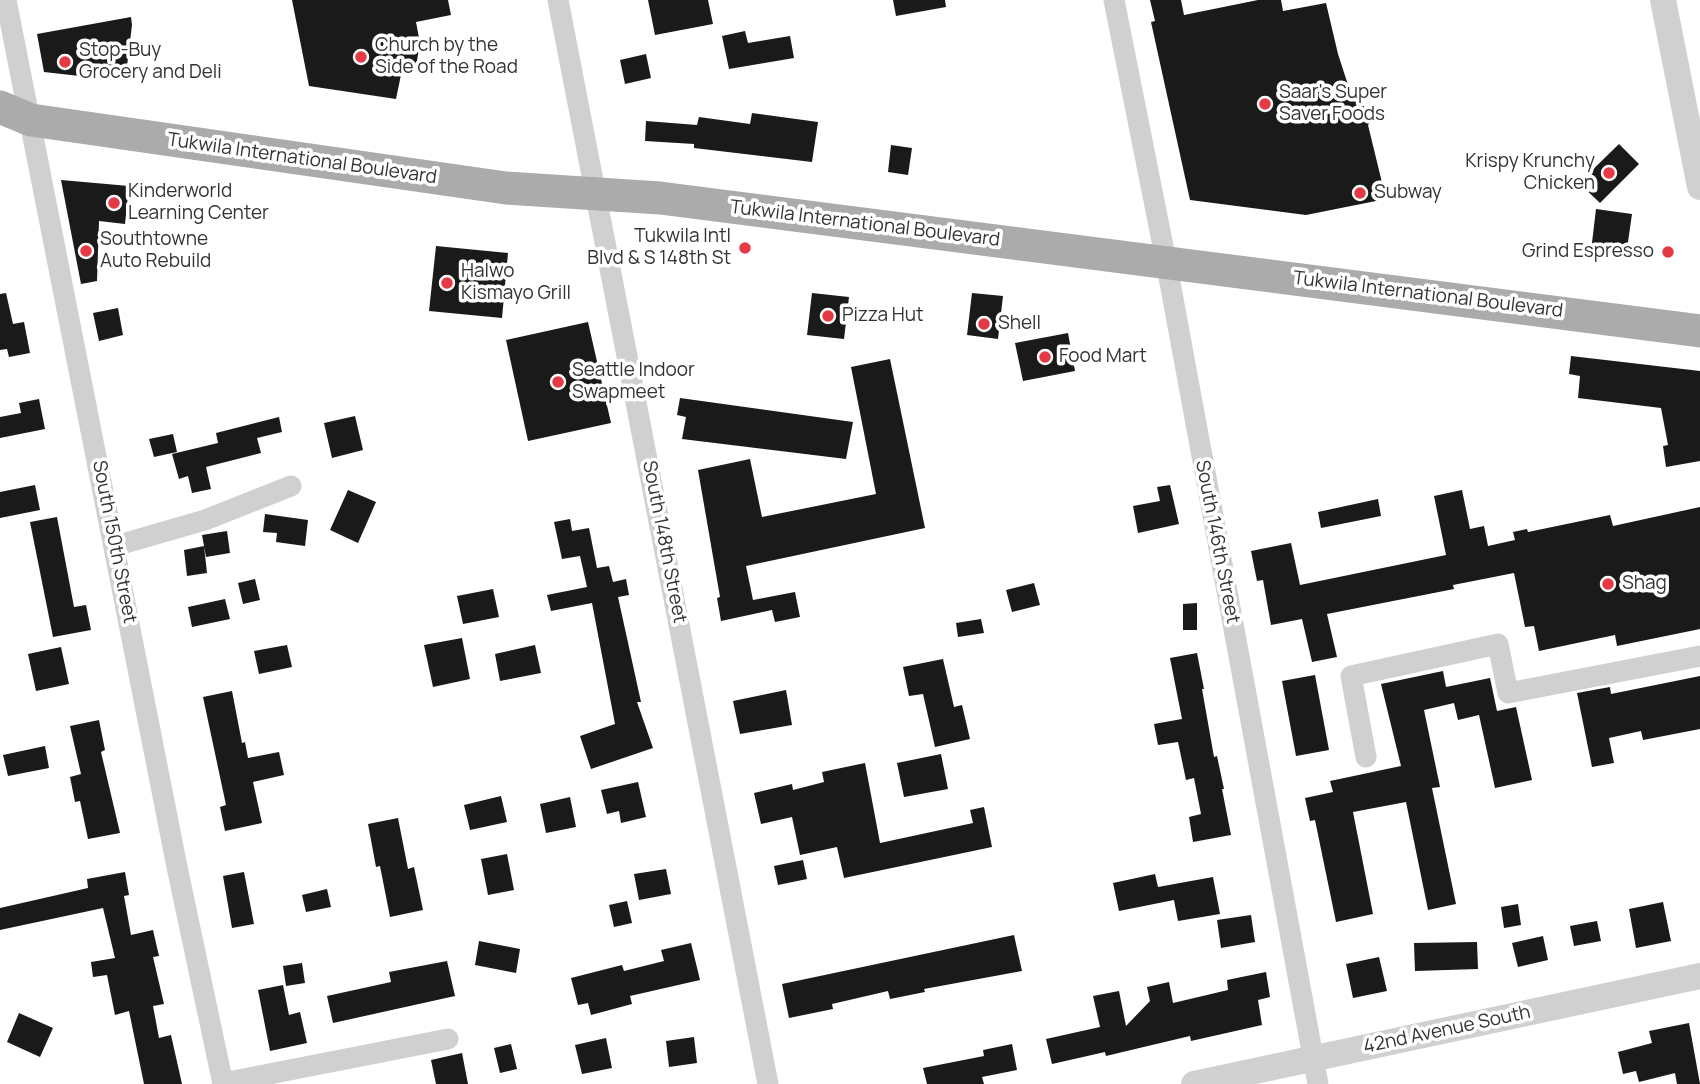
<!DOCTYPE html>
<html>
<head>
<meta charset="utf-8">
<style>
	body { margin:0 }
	canvas { display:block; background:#fff }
</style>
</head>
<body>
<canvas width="1700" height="1084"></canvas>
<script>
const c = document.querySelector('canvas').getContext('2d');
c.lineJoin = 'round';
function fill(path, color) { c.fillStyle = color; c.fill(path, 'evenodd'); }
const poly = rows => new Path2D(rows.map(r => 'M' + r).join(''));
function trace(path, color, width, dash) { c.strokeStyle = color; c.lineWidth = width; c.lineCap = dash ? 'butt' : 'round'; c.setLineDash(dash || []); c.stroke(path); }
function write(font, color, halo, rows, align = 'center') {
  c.font = font + ' Manrope,sans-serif'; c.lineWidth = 7; c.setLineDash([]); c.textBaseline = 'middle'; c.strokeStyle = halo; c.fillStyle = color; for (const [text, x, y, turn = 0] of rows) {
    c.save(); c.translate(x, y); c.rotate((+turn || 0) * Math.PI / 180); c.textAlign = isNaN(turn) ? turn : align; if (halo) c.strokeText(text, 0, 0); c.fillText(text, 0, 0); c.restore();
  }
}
fill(poly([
	[292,0,448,0,451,15,416,22,420,43,415,72,402,70,396,99,309,86],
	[648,0,708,0,713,24,655,35],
	[893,0,945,0,946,7,896,16],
	[1150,0,1181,0,1184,15,1258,0,1281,0,1283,11,1326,3,1338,54,1350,91,1374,118,1368,125,1386,199,1306,215,1190,200,1151,22,1155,21],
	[131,17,132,25,127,66,117,65,115,80,44,72,37,34],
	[745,31,748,43,790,36,794,58,729,69,722,36],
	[646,54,651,78,625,84,620,60],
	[752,113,818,122,812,162,694,148,694,144,645,141,646,121,697,125,699,117,750,124],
	[1619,144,1639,164,1600,203,1579,183],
	[891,145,912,148,908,175,888,172],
	[61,180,129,186,125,224,99,221,97,281,81,284],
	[1596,209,1632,214,1626,256,1591,251],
	[436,246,508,253,502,318,429,311],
	[6,293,13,324,24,322,30,353,9,357,7,349,0,350,0,294],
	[812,293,849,297,844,339,807,335],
	[972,293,1003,296,998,339,967,335],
	[118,308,123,335,99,341,93,313],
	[588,322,611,423,528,441,506,340],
	[1068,333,1075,371,1023,381,1015,343],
	[1571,356,1700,371,1700,461,1666,467,1663,446,1668,445,1661,408,1578,398,1580,376,1569,374],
	[890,359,925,528,746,566,753,600,795,592,800,617,775,622,772,610,721,621,717,598,720,597,698,470,750,459,762,517,876,494,851,367],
	[680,398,853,422,846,459,682,439,686,417,677,415],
	[39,399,45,429,0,438,0,417,21,413,19,403],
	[355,416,363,450,332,458,324,423],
	[279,417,282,432,257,438,261,453,206,467,211,489,192,493,188,476,179,479,172,454,218,443,216,433],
	[173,434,177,452,154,457,149,439],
	[35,485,40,510,0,518,0,492],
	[1170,485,1179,524,1138,533,1133,506,1160,501,1157,487],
	[348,490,376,502,358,543,330,530],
	[1462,490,1470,529,1484,526,1488,546,1515,540,1513,532,1527,529,1528,532,1610,515,1613,526,1700,507,1700,629,1617,646,1615,635,1539,651,1534,626,1525,627,1514,573,1453,585,1454,589,1327,614,1337,657,1312,662,1302,619,1271,625,1263,580,1257,581,1251,551,1291,543,1300,585,1446,555,1434,496],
	[1378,499,1381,516,1321,528,1318,512],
	[265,514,308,520,305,546,276,542,277,533,263,532],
	[57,517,74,607,86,605,91,630,53,637,30,522],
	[570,519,572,531,589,528,597,568,609,566,613,582,626,579,629,595,618,597,641,702,637,702,653,748,591,769,580,736,615,724,592,603,551,611,547,595,587,587,580,556,562,559,554,522],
	[227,531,230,553,206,557,202,535],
	[204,546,207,573,187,576,184,550],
	[255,579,260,600,243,604,238,583],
	[1034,583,1040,605,1012,612,1006,590],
	[493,589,499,617,463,624,457,596],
	[225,599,230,619,192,627,188,607],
	[1197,603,1197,630,1183,630,1183,604],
	[981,619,984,633,958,637,956,623],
	[462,638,470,679,433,687,424,645],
	[287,645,292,667,259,674,254,651],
	[535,645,541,673,500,681,495,654],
	[61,647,69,684,36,691,28,654],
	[1197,653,1204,689,1202,689,1214,757,1217,756,1224,789,1222,789,1231,835,1193,842,1189,817,1201,814,1194,778,1186,780,1178,742,1158,745,1154,724,1182,719,1170,658],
	[943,659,954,707,962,705,970,739,935,747,923,694,909,696,903,667],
	[1443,671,1446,687,1490,678,1497,711,1516,707,1532,780,1495,788,1479,715,1458,720,1454,703,1424,710,1440,787,1432,788,1456,904,1428,910,1406,802,1353,812,1373,914,1336,922,1315,820,1310,821,1305,798,1333,792,1330,781,1401,766,1381,684],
	[1315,675,1329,750,1296,756,1282,681],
	[1700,676,1700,729,1643,740,1641,731,1609,738,1614,763,1592,767,1577,693,1610,687,1611,694],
	[786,690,792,725,740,734,733,701],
	[232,691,242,743,245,742,248,758,279,752,284,775,253,782,262,823,225,831,220,807,226,805,203,697],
	[99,720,105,750,101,752,120,833,88,839,80,801,75,802,70,777,81,774,70,726],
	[45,746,49,768,8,776,3,755],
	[941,754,948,789,904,797,897,763],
	[865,763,880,843,973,823,970,810,984,807,992,847,844,878,837,847,800,855,792,817,761,824,754,793,792,784,793,790,824,782,822,772],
	[638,782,646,817,621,823,619,811,607,814,601,790],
	[501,796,507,822,470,830,464,805],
	[570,797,576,827,546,833,540,804],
	[398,818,408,869,414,867,423,910,390,917,380,866,376,867,368,824],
	[507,854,514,890,488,895,481,859],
	[803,860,807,879,778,885,774,866],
	[666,869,671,894,639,900,634,874],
	[125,872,129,895,124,896,131,935,153,930,159,956,153,957,164,1004,153,1006,159,1038,171,1035,182,1084,144,1084,129,1011,115,1015,107,975,93,977,91,962,115,958,103,908,0,930,0,908,88,888,87,879],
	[244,872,254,924,232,928,223,876],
	[1155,874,1158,887,1213,877,1220,914,1178,921,1174,900,1119,911,1113,883],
	[327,889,331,907,306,912,302,895],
	[627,901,632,923,614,927,609,905],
	[1663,902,1671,941,1636,948,1629,909],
	[1518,904,1521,925,1504,928,1501,907],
	[1251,915,1255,942,1221,948,1217,920],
	[1597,921,1601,941,1574,946,1570,926],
	[1014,935,1022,971,924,989,925,992,890,999,888,991,832,1004,833,1009,789,1018,782,984],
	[1543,936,1548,960,1518,967,1512,943],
	[479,941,520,949,516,973,475,965],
	[1477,942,1478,969,1415,971,1414,943],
	[691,943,700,980,630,996,632,1004,591,1015,588,1003,578,1005,571,978,622,965,624,971,664,961,661,950],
	[1379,957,1387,991,1353,998,1346,964],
	[447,961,455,996,333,1023,327,996,391,982,389,972],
	[302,963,305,983,286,986,283,966],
	[1266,972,1270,997,1258,1000,1262,1025,1191,1041,1190,1036,1131,1050,1106,1056,1105,1052,1052,1064,1046,1039,1100,1027,1093,996,1119,991,1126,1026,1150,1001,1147,987,1169,982,1173,1003,1228,990,1227,980],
	[283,985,289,1015,300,1012,307,1043,270,1051,258,990],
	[19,1013,53,1028,40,1057,7,1042],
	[1689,1023,1700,1084,1677,1084,1675,1073,1639,1082,1636,1071,1623,1074,1618,1052,1652,1043,1649,1031],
	[694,1037,697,1063,669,1067,666,1041],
	[606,1038,612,1068,582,1074,575,1045],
	[511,1044,517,1069,500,1073,494,1048],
	[1012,1044,1017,1070,982,1077,984,1084,927,1084,923,1068,984,1056,983,1050],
	[462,1053,468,1084,436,1084,431,1060]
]), '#1a1a1a');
trace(poly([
	[6,0,177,867,223,1084],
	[558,0,768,1084],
	[1114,0,1166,261,1318,1084],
	[115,546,205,520,291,486],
	[1366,757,1351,676,1498,644,1508,693,1700,656],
	[223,1083,448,1039]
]), '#d0d0d0', 21);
trace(poly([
	[1663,0,1700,187],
	[1194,1084,1700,976]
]), '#d0d0d0', 26);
trace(poly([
	[0,107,31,120,506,188,660,198,1700,331]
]), '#ababab', 33);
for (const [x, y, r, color] of [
	[361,57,7,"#e63946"],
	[65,62,7,"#e63946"],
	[1265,104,7,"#e63946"],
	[1609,173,7,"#e63946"],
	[1360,193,7,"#e63946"],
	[114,203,7,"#e63946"],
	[745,248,7,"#e63946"],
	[86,251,7,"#e63946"],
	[1668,252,7,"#e63946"],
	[447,283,7,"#e63946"],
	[828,316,7,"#e63946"],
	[984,324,7,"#e63946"],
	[1045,357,7,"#e63946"],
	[558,382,7,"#e63946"],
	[1608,584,7,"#e63946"]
]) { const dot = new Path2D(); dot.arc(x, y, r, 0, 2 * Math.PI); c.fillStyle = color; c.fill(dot); trace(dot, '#fff', 2.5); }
write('19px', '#333', '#fff', [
	["Church by the",375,46],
	["Side of the Road",375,68],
	["Stop-Buy",79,51],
	["Grocery and Deli",79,73],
	["Saar's Super",1279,93],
	["Saver Foods",1279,115],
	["Krispy Krunchy",1595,162,"right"],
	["Chicken",1595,184,"right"],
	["Kinderworld",128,192],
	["Learning Center",128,214],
	["Subway",1374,193],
	["Tukwila Intl",731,237,"right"],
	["Blvd & S 148th St",731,259,"right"],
	["Southtowne",100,240],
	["Auto Rebuild",100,262],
	["Grind Espresso",1654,252,"right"],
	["Halwo",461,272],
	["Kismayo Grill",461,294],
	["Pizza Hut",842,316],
	["Shell",998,324],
	["Food Mart",1059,357],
	["Seattle Indoor",572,371],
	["Swapmeet",572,393],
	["Shag",1622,584]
], 'left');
write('19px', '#333', '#fff', [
	["Tukwila International Boulevard",302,159,8],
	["Tukwila International Boulevard",865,224,7],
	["Tukwila International Boulevard",1428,295,7],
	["South 150th Street",114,542,79],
	["South 148th Street",664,542,79],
	["South 146th Street",1217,542,79],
	["42nd Avenue South",1447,1030,-12]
]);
</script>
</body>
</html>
